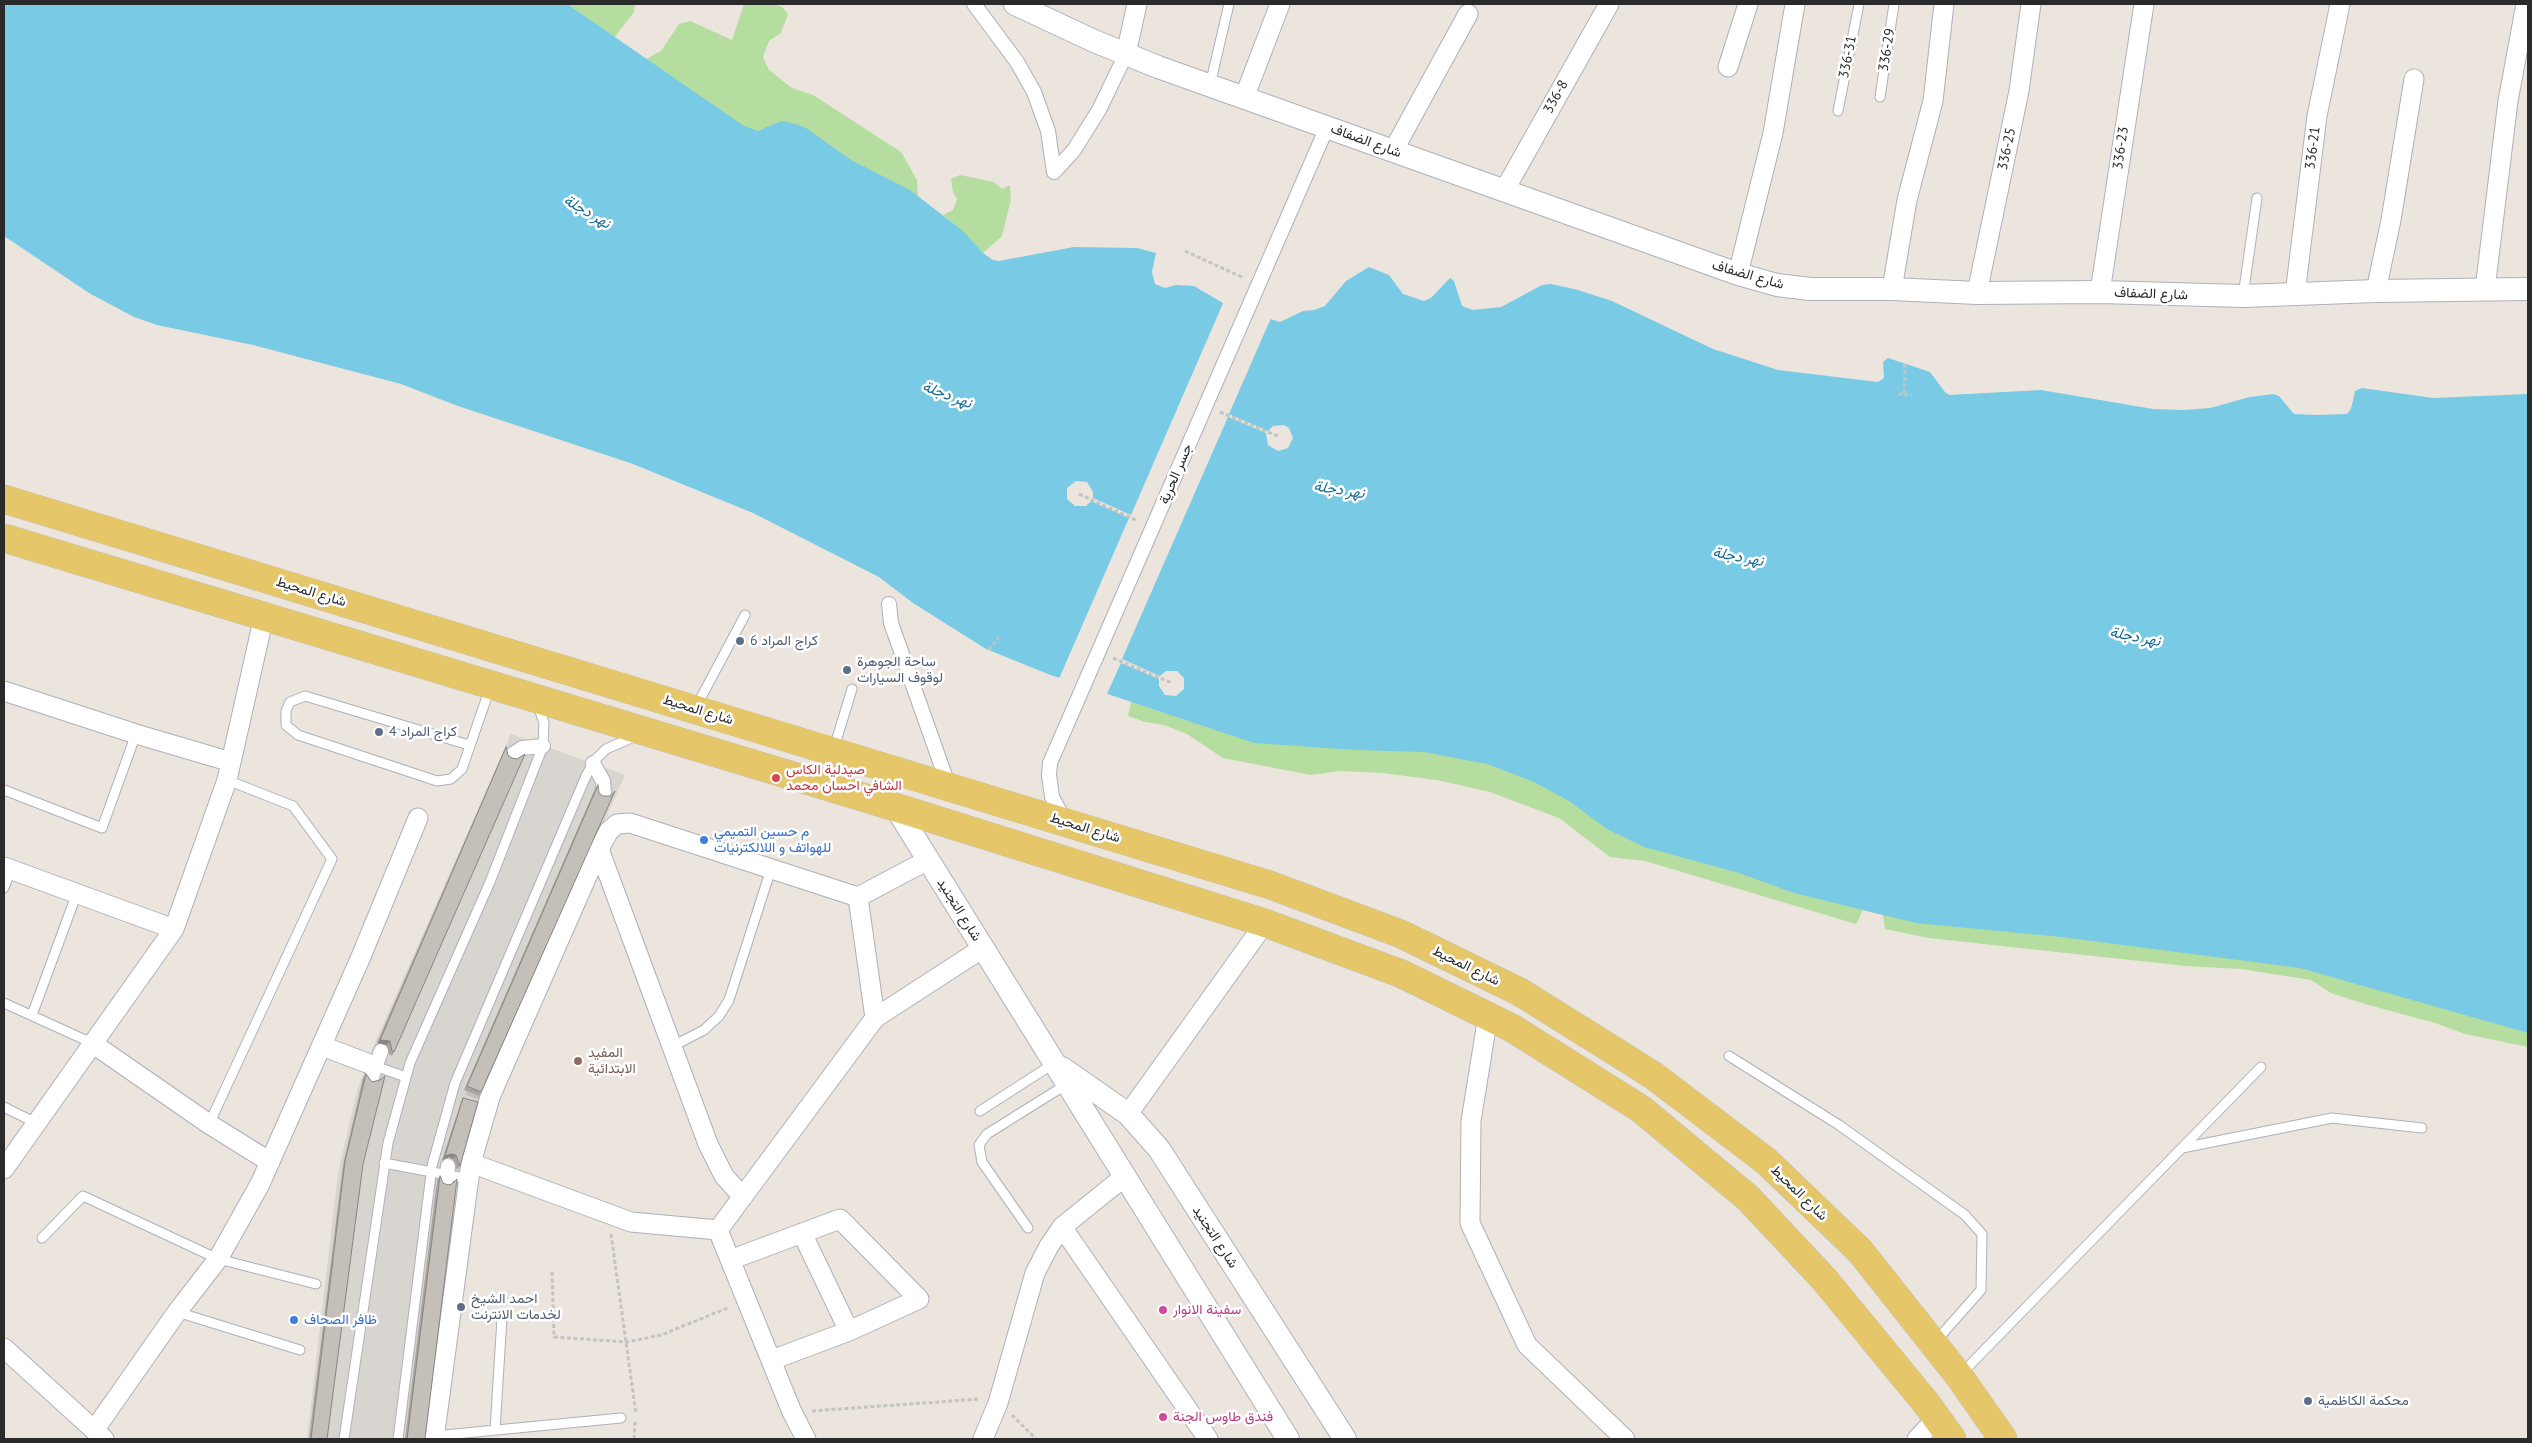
<!DOCTYPE html>
<html>
<head>
<meta charset="utf-8">
<style>
	body { margin:0 }
	#map { position:relative; width:2532px; height:1443px; overflow:hidden; background:#ebe5de; font-family:"PT Sans",sans-serif }
	canvas { display:block }
	.frame { position:absolute; inset:0; border:5px solid #2a2a2a; pointer-events:none }
</style>
</head>
<body>
<div id="map">
<canvas width="2532" height="1443"></canvas>
<div class="frame"></div>
</div>
<script>
const c = document.querySelector('canvas').getContext('2d');
c.lineJoin = 'round';
function fill(path, color) { c.fillStyle = color; c.fill(path, 'evenodd'); }
const poly = rows => new Path2D(rows.map(r => 'M' + r).join(''));
function trace(path, color, width, dash) { c.strokeStyle = color; c.lineWidth = width; c.lineCap = dash ? 'butt' : 'round'; c.setLineDash(dash || []); c.stroke(path); }
function write(font, color, halo, rows, align = 'center') {
  c.font = font + ' "PT Sans",Vazirmatn,sans-serif'; c.lineWidth = 5; c.setLineDash([]); c.textBaseline = 'middle'; c.strokeStyle = halo; c.fillStyle = color; for (const [text, x, y, turn = 0] of rows) {
    c.save(); c.translate(x, y); c.rotate((+turn || 0) * Math.PI / 180); c.textAlign = isNaN(turn) ? turn : align; if (halo) c.strokeText(text, 0, 0); c.fillText(text, 0, 0); c.restore();
  }
}
fill(poly([
	[507,4,635,4,634,12,614,38,589,21],
	[744,4,773,4,782,7,788,14,781,33,769,41,763,57,769,70,792,88,813,95,901,152,917,180,918,197,910,190,815,185,646,59,661,51,679,24,690,21,732,40],
	[960,175,994,182,1002,189,1010,185,1011,199,1002,236,983,253,963,232,943,215,953,210,957,199,953,192,951,179],
	[1131,702,1173,715,1339,729,2528,991,2528,1047,2465,1034,2435,1023,2365,1004,2331,993,2311,980,2241,969,2186,966,1928,938,1885,929,1883,915,1863,910,1856,924,1645,861,1610,857,1559,818,1490,792,1437,780,1382,773,1340,771,1311,775,1223,758,1187,734,1164,725,1145,722,1128,716]
]), '#b5dd9f');
fill(poly([
	[511,734,625,775,479,1103,458,1184,426,1439,307,1439,338,1173,357,1091,373,1047]
]), '#d8d4d0');
fill(poly([
	[4,4,567,4,744,126,758,131,781,121,792,123,806,128,851,160,910,190,963,231,983,253,993,260,999,261,1074,247,1137,248,1156,253,1152,272,1155,284,1165,288,1176,285,1194,286,1228,306,1280,322,1303,311,1314,310,1325,306,1346,281,1369,267,1389,275,1403,294,1424,301,1431,298,1450,278,1454,281,1462,306,1473,310,1501,307,1542,285,1551,284,1578,290,1612,301,1713,349,1778,370,1878,382,1884,378,1883,362,1888,358,1930,372,1945,392,1949,395,2041,390,2153,409,2184,410,2210,408,2250,397,2273,394,2279,396,2294,414,2316,415,2347,414,2351,409,2355,391,2362,388,2433,398,2528,394,2528,1033,2300,968,2061,937,1916,923,1863,910,1794,893,1739,873,1644,847,1607,829,1569,801,1534,782,1487,764,1424,752,1355,750,1254,743,1048,674,986,649,913,603,879,577,753,513,633,464,458,406,401,384,253,345,157,325,134,317,89,293,4,236]
]), '#79cae5');
fill(poly([
	[1224,301,1246,305,1271,318,1229,414,1268,431,1273,426,1284,425,1289,428,1293,438,1288,448,1278,451,1268,445,1266,433,1228,417,1122,659,1160,676,1166,671,1177,671,1184,678,1184,689,1176,696,1165,695,1159,686,1159,679,1121,663,1106,696,1058,681,1129,518,1091,501,1086,506,1075,506,1067,499,1067,488,1076,481,1087,482,1093,492,1093,498,1131,515]
]), '#ebe5de');
trace(poly([
	[465,1117,480,1076]
]), '#c4c0ba', 14, [14, 7]);
const service = poly([
	[1210,85,1229,4],
	[1880,97,1894,4],
	[1838,111,1859,4],
	[2243,296,2257,198],
	[696,707,745,615],
	[469,745,305,696,290,702,286,711,286,725,298,735,437,781,451,779,462,769,490,688],
	[834,748,852,689],
	[4,790,102,828,136,734],
	[4,888,11,869],
	[4,1003,92,1043],
	[32,1015,77,893],
	[673,1046,704,1030,719,1016,729,1000,771,869],
	[1729,1056,1839,1125,1965,1215,1982,1234,1981,1290,1935,1342],
	[372,1065,406,1077],
	[4,1107,36,1123],
	[980,1111,1053,1064],
	[209,1124,332,859,293,806,227,780],
	[2182,1148,2332,1118,2422,1128],
	[384,1163,459,1177],
	[1028,1228,982,1162,979,1145,987,1134,1067,1084],
	[42,1238,83,1196,218,1259,316,1284],
	[177,1312,300,1350],
	[1961,1374,2261,1067],
	[495,1430,502,1318],
	[434,1436,621,1418],
	[344,1439,388,1143,410,1063,490,882,543,746,544,723,537,703],
	[398,1439,432,1166,455,1083,586,776,595,760,606,749,636,736]
]);
const pedestrian = poly([
	[974,4,1017,62,1034,92,1048,131,1054,172],
	[1054,172,1074,150,1099,110,1126,54],
	[889,604,891,623,949,787],
	[513,754,522,748,543,746],
	[593,763,603,781,604,792],
	[1064,819,1052,797,1049,775,1050,763,1327,127],
	[372,1077,381,1051],
	[446,1180,448,1166]
]);
const minor = poly([
	[1126,54,1137,4],
	[1728,67,1748,4],
	[1244,98,1280,4],
	[1393,151,1468,14],
	[1504,191,1609,4],
	[1738,274,1773,133,1795,4],
	[1892,289,1907,200,1933,101,1944,4],
	[2485,289,2508,101,2526,4],
	[2376,291,2391,220,2414,79],
	[2100,292,2144,4],
	[1977,293,2019,91,2031,4],
	[2295,294,2317,116,2340,4],
	[4,691,136,734,231,762],
	[599,849,708,1144,724,1176,743,1197],
	[4,867,174,929],
	[1488,1016,1471,1121,1470,1223,1527,1345,1625,1439],
	[875,1018,858,897,928,860],
	[92,1043,209,1124,270,1162],
	[322,1046,367,1063],
	[1128,1114,1265,923],
	[471,1163,631,1222,718,1230],
	[4,1169,174,929,227,780,264,616],
	[1062,1227,1208,1439],
	[718,1230,875,1018,983,948],
	[718,1230,792,1412,806,1439],
	[802,1233,849,1331],
	[730,1260,840,1219,919,1299,849,1331,772,1360],
	[4,1348,104,1439],
	[95,1429,177,1312,218,1259,260,1184,360,959,418,818],
	[434,1439,471,1163,490,1097,599,849,609,831,617,824,630,823,858,897],
	[983,1439,998,1403,1035,1273,1049,1246,1062,1227,1124,1177],
	[1917,1439,1937,1418]
]);
const tertiary = poly([
	[1015,4,1094,41,1158,67,1738,274,1777,285,1810,289,1892,289,1977,293,2100,292,2243,296,2376,291,2528,289],
	[896,808,1288,1439],
	[1062,1068,1128,1114,1159,1149,1345,1439]
]);
const primary = poly([
	[4,499,1270,885,1401,934,1520,992,1632,1062,1654,1076,1766,1161,1860,1251,1959,1376,2003,1439],
	[4,538,879,802,1265,923,1402,974,1512,1028,1641,1109,1748,1198,1824,1279,1926,1403,1952,1439]
]);
trace(service, '#aeb0ba', 11);
trace(pedestrian, '#aeb0ba', 16);
trace(minor, '#aeb0ba', 21);
trace(tertiary, '#aeb0ba', 24);
trace(primary, '#c3c3c3', 29);
trace(poly([
	[1185,251,1244,278],
	[1898,394,1912,395],
	[1904,394,1905,364],
	[1220,412,1280,437],
	[1079,494,1138,521],
	[989,650,999,637],
	[1113,658,1172,683],
	[611,1234,636,1414],
	[552,1272,554,1337,627,1342,661,1335,730,1307],
	[812,1411,980,1399],
	[1012,1415,1036,1439],
	[634,1439,635,1422]
]), '#c3c3c3', 3, [4, 2.5]);
trace(service, '#fff', 9);
trace(pedestrian, '#fff', 14);
trace(minor, '#fff', 19);
trace(tertiary, '#fff', 22);
trace(primary, '#e5c669', 28);
fill(poly([
	[506,747,394,1052,392,1056,389,1054,387,1045,377,1043,504,751],
	[598,785,481,1092,479,1096,464,1090,595,789],
	[366,1074,372,1082,380,1080,363,1164,327,1439,309,1439,343,1165,363,1078],
	[463,1098,460,1166,457,1170,453,1159,449,1157,442,1160,461,1102],
	[440,1176,425,1439,405,1439,437,1180]
]), '#a9a49f');
fill(poly([
	[380,1040,390,1041,387,1045,377,1043],
	[451,1154,456,1155,453,1159,449,1157,442,1160,445,1156]
]), '#898682');
const building = poly([
	[506,747,508,755,512,758,517,759,525,754,394,1052,392,1051,390,1041,380,1040,506,747],
	[598,785,599,793,603,796,611,796,615,791,481,1092,467,1086,598,785],
	[366,1074,372,1082,380,1080,385,1076,363,1164,327,1439,311,1439,345,1161,366,1074],
	[463,1098,478,1102,460,1166,456,1155,451,1154,445,1156,463,1098],
	[440,1176,443,1183,448,1185,452,1184,457,1179,425,1439,407,1439,440,1176]
]);
fill(building, '#c4bfb9');
trace(building, '#898682', 1);
for (const [x, y, r, color] of [
	[740,641,5,"#5c6f8a"],
	[847,670,5,"#5c6f8a"],
	[379,732,5,"#5c6f8a"],
	[776,778,5,"#e0444e"],
	[704,840,5,"#3f7fe0"],
	[578,1061,5,"#8d6e63"],
	[461,1307,5,"#5c6f8a"],
	[1163,1310,5,"#d1479c"],
	[294,1320,5,"#3f7fe0"],
	[2308,1401,5,"#5c6f8a"],
	[1163,1417,5,"#d1479c"]
]) { const dot = new Path2D(); dot.arc(x, y, r, 0, 2 * Math.PI); c.fillStyle = color; c.fill(dot); trace(dot, '#fff', 2); }
write('14px', '#2a2a2a', '#fff', [
	["336-29",1887,50,-81],
	["336-31",1848,57,-79],
	["336-8",1556,97,-61],
	["شارع الضفاف",1366,141,20],
	["336-23",2121,148,-82],
	["336-21",2313,148,-83],
	["336-25",2007,149,-78],
	["شارع الضفاف",1748,275,16],
	["شارع الضفاف",2151,294,2],
	["جسر الحرية",1176,474,-67],
	["شارع المحيط",311,592,17],
	["شارع المحيط",698,710,17],
	["شارع المحيط",1085,828,17],
	["شارع التجنيد",959,910,58],
	["شارع المحيط",1466,966,26],
	["شارع المحيط",1799,1193,44],
	["شارع التجنيد",1215,1237,57]
]);
write('14px', '#4e5e75', '#fff', [
	["كراج المراد 6",750,641],
	["ساحة الجوهرة",857,662],
	["لوقوف السيارات",857,678],
	["كراج المراد 4",389,732],
	["احمد الشيخ",471,1299],
	["لخدمات الانترنت",471,1315],
	["محكمة الكاظمية",2318,1401]
], 'left');
write('14px', '#be3a42', '#fff', [
	["صيدلية الكاس",786,770],
	["الشافي احسان محمد",786,786]
], 'left');
write('14px', '#366cbe', '#fff', [
	["م حسين التميمي",714,832],
	["للهواتف و اللالكترنيات",714,848],
	["ظافر الصحاف",304,1320]
], 'left');
write('14px', '#785e54', '#fff', [
	["المفيد",588,1053],
	["الابتدائية",588,1069]
], 'left');
write('14px', '#b23c85', '#fff', [
	["سفينة الانوار",1173,1310],
	["فندق طاوس الجنة",1173,1417]
], 'left');
write('italic 15px', '#186a91', '#fff', [
	["نهر دجلة",587,212,31],
	["نهر دجلة",947,395,21],
	["نهر دجلة",1339,490,9],
	["نهر دجلة",1738,557,11],
	["نهر دجلة",2135,637,11]
]);
</script>
</body>
</html>
